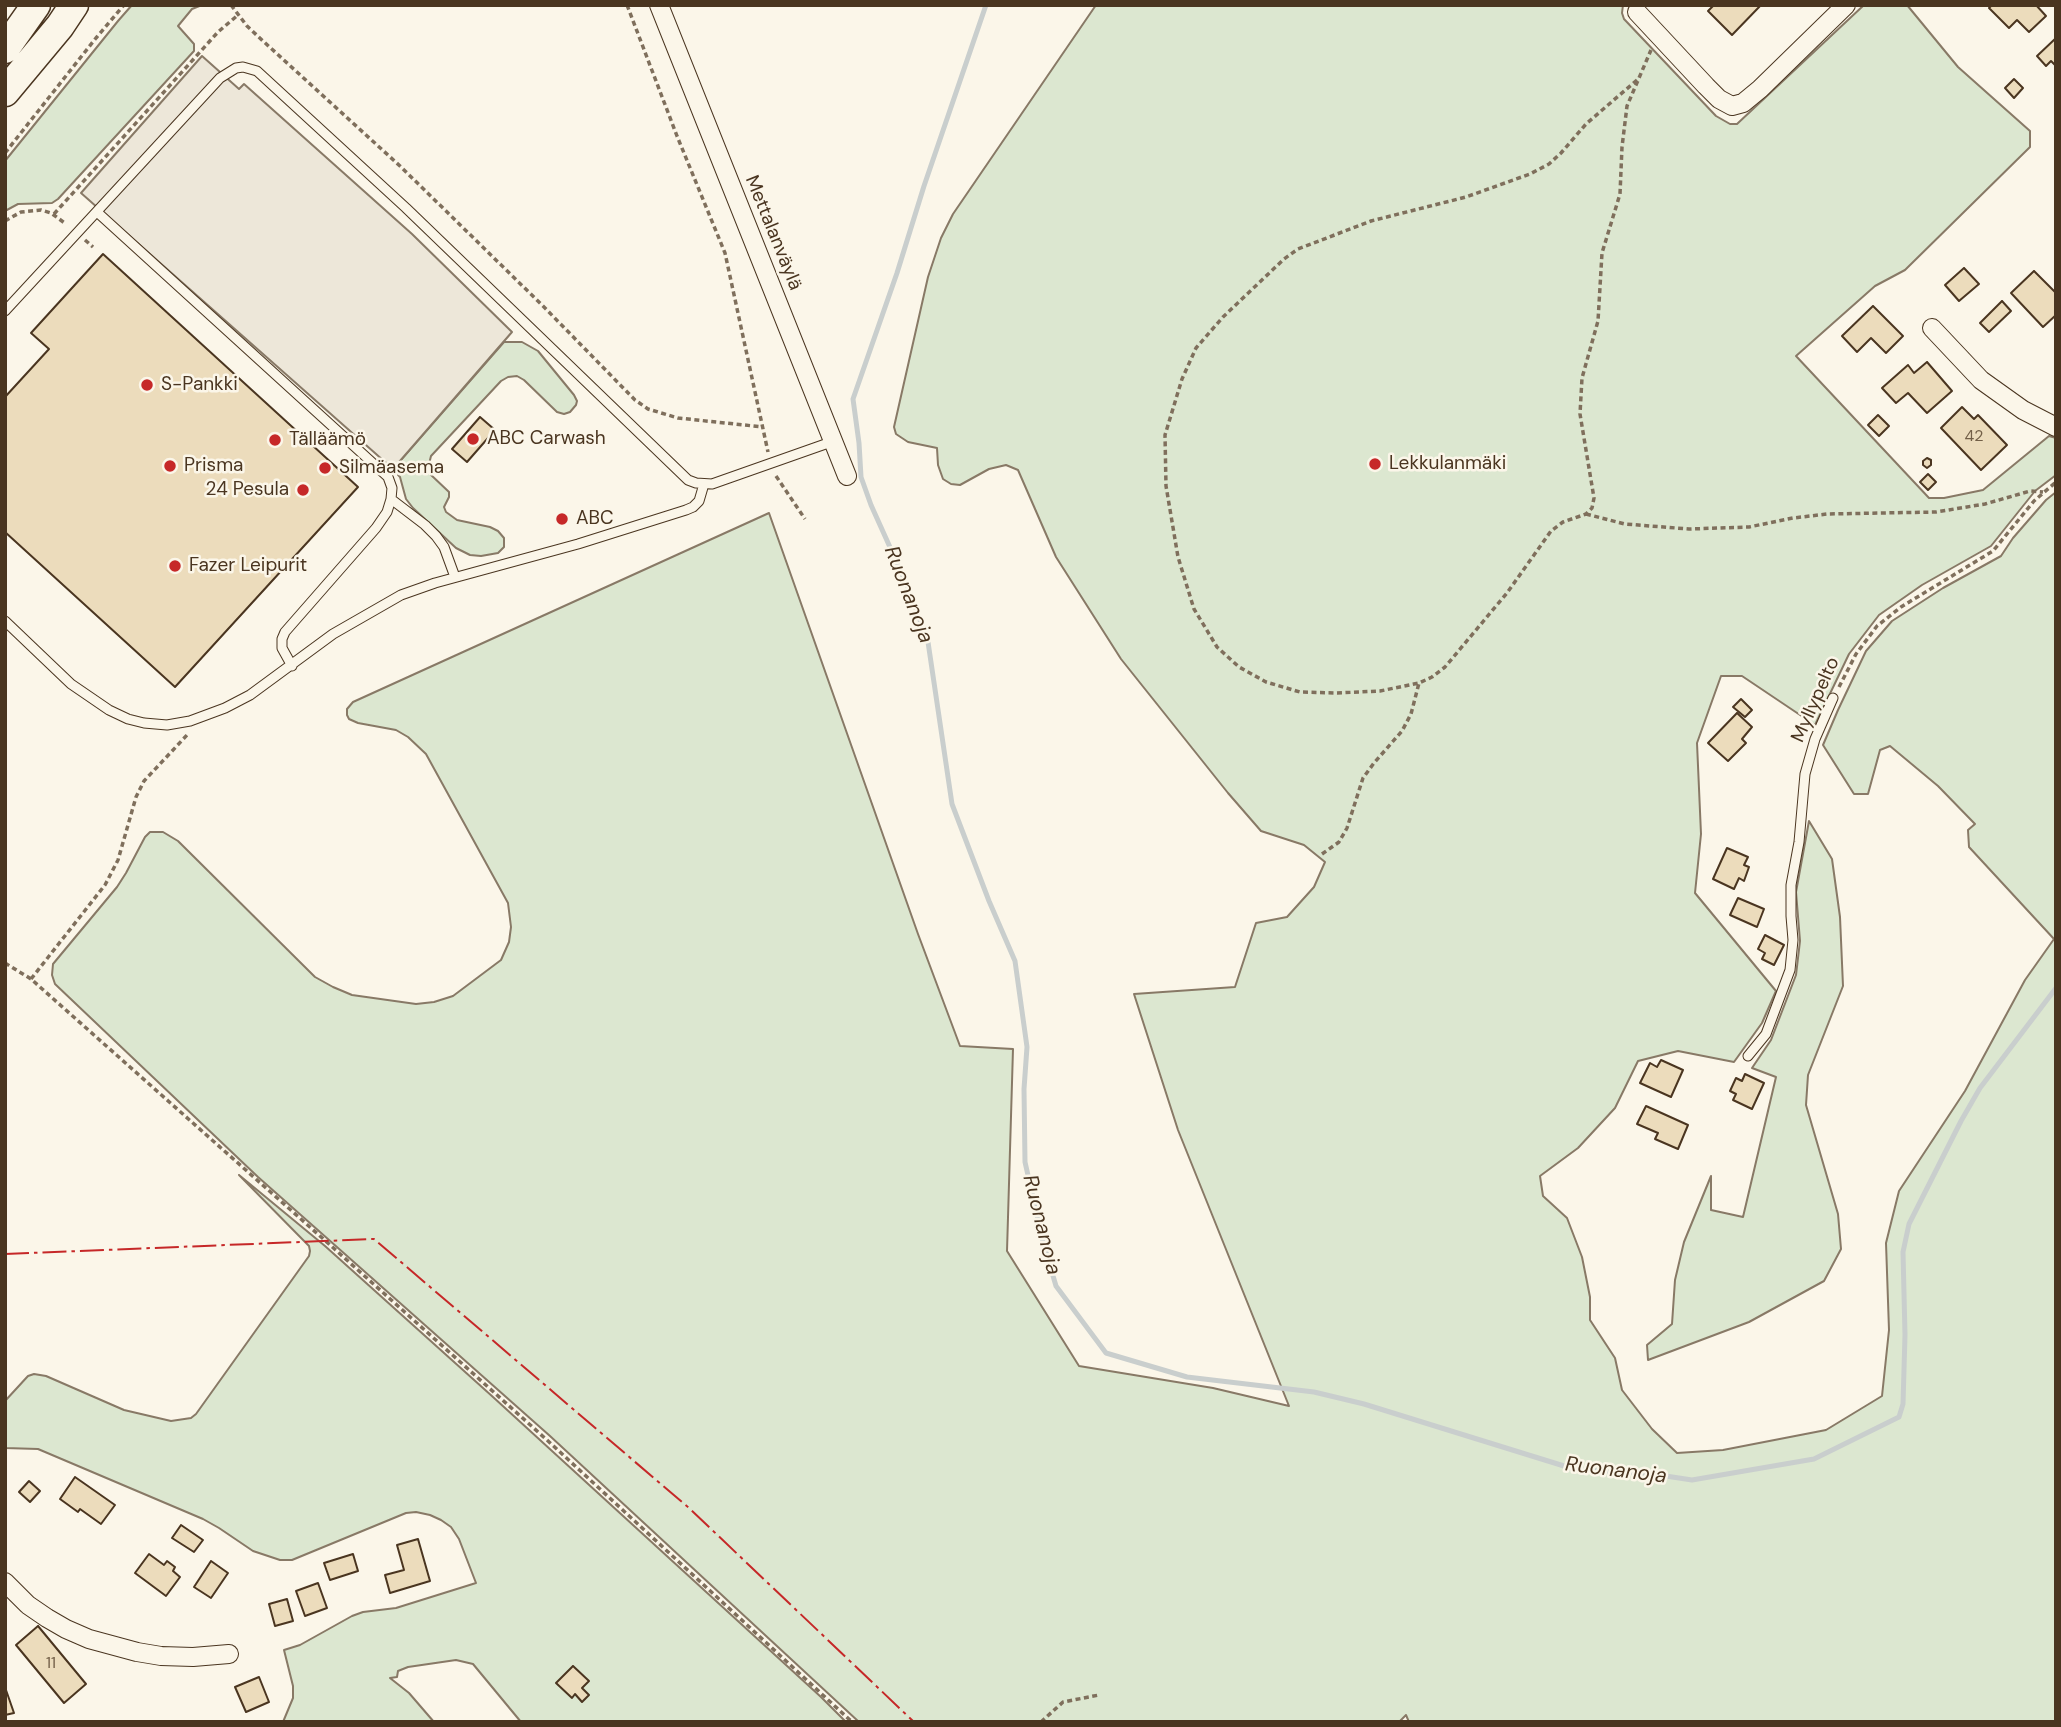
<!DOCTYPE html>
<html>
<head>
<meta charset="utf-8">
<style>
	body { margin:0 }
	#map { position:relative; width:2061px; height:1727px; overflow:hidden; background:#fbf6e9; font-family:"DM Sans",sans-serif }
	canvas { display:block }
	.frame { position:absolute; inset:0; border:7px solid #4a3520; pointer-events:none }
</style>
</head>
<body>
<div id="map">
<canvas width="2061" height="1727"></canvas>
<div class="frame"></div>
</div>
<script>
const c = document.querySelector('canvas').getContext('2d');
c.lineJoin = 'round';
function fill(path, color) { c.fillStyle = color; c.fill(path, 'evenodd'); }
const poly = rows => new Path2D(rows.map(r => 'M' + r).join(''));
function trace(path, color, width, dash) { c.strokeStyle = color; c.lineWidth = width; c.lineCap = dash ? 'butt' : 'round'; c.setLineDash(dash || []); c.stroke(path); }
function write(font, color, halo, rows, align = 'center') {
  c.font = font + ' "DM Sans",sans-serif'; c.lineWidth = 5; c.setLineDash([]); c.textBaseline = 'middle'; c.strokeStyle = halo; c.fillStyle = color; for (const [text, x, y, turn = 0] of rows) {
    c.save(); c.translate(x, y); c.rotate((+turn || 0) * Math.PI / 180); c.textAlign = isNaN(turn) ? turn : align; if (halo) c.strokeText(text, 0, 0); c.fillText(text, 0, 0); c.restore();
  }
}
const green = poly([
	[132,5,202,5,192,9,178,26,194,44,194,51,58,199,52,203,18,204,5,211,5,161,118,21,132,5],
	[1096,5,1623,5,1622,13,1624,19,1716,116,1730,124,1737,124,1864,5,1907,5,1958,67,2030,131,2030,147,1905,270,1875,286,1796,356,1929,498,1944,498,1983,490,2049,436,2056,438,2056,475,2035,491,1991,546,1922,585,1879,615,1849,654,1815,725,1742,676,1721,676,1697,743,1701,834,1695,893,1776,991,1762,1023,1734,1062,1678,1051,1638,1061,1615,1108,1578,1148,1540,1176,1543,1196,1567,1218,1582,1257,1590,1297,1590,1320,1615,1358,1622,1390,1652,1429,1677,1453,1723,1450,1826,1430,1882,1396,1889,1330,1886,1243,1899,1191,1965,1091,2025,980,2054,939,1969,847,1968,830,1975,824,1938,786,1890,746,1880,750,1868,794,1854,794,1823,745,1838,710,1866,651,1892,621,1943,588,2001,556,2013,538,2046,500,2056,492,2056,1722,1409,1722,1406,1715,1399,1722,859,1722,550,1436,258,1177,55,984,52,975,53,964,117,887,126,873,145,837,150,832,163,832,178,841,315,977,333,987,352,995,416,1004,434,1002,453,996,501,960,509,942,511,927,508,903,426,754,408,737,396,730,358,723,349,719,347,715,347,709,353,702,769,513,918,934,960,1046,1013,1049,1007,1251,1079,1366,1213,1388,1289,1406,1178,1130,1134,994,1235,987,1256,923,1287,917,1314,887,1325,862,1304,845,1261,831,1228,793,1121,659,1056,557,1018,470,1006,465,989,469,960,485,951,484,943,479,938,465,937,448,908,442,896,434,894,427,928,277,941,238,953,214,1096,5],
	[504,342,522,342,538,351,574,395,577,401,576,405,570,412,564,414,557,412,524,380,517,376,508,377,501,381,431,456,429,464,430,474,449,492,449,497,444,507,446,512,457,520,490,527,498,531,504,538,504,547,498,553,481,556,470,555,456,548,413,508,406,499,400,477,393,469,504,342],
	[1809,821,1832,859,1840,917,1843,986,1808,1075,1806,1105,1838,1214,1841,1249,1824,1281,1749,1322,1648,1360,1647,1345,1672,1324,1675,1280,1684,1242,1711,1176,1711,1210,1743,1217,1776,1077,1752,1068,1771,1040,1796,975,1800,941,1796,892,1809,821],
	[239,1175,325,1246,493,1397,821,1697,846,1722,521,1722,473,1664,456,1660,408,1667,398,1671,397,1677,390,1678,409,1693,434,1722,283,1722,293,1698,293,1686,284,1650,300,1645,352,1616,363,1612,396,1608,476,1583,459,1539,451,1527,441,1520,430,1515,416,1512,406,1513,292,1560,280,1560,253,1551,219,1528,203,1519,38,1449,5,1448,5,1401,28,1376,34,1374,46,1376,124,1410,171,1421,191,1418,196,1414,309,1256,310,1251,309,1246,239,1175]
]);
fill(green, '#dce7d0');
trace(green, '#887966', 2);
const parking = poly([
	[202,56,239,89,244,84,412,234,512,332,393,469,81,193,202,56]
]);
fill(parking, '#ede7d9');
trace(parking, '#887966', 2);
trace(poly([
	[986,5,924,186,897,273,853,399,859,443,861,477,871,505,907,585,928,642,952,804,989,901,1015,961,1027,1047,1024,1089,1025,1162,1043,1242,1056,1286,1106,1353,1187,1377,1314,1392,1364,1404,1577,1470,1646,1473,1692,1480,1814,1459,1899,1417,1903,1404,1905,1335,1903,1252,1909,1224,1961,1121,1980,1088,2056,988]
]), '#c9cecd', 5);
const building = poly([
	[1714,5,1761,5,1732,35,1708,11,1714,5],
	[1992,5,2036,5,2046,16,2029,32,2017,20,2009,28,1989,8,1992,5],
	[2056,38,2056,66,2051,61,2046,66,2037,56,2056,38],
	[2014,79,2023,88,2014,98,2005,88,2014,79],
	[103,254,358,487,175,687,5,532,5,397,49,349,31,333,103,254],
	[1964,268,1979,284,1959,301,1945,285,1964,268],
	[2034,271,2056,293,2056,315,2043,327,2011,293,2034,271],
	[2002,301,2011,311,1989,332,1980,323,2002,301],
	[1873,306,1903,336,1886,353,1871,338,1857,352,1842,336,1873,306],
	[1927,362,1952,391,1927,413,1908,393,1896,403,1882,388,1908,365,1914,373,1927,362],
	[1962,407,1974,419,1978,415,2007,445,1981,470,1941,428,1962,407],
	[1878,415,1889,426,1879,436,1868,425,1878,415],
	[480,417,495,430,467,462,452,449,480,417],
	[1927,458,1931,460,1931,465,1927,468,1923,465,1923,461,1927,458],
	[1928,474,1936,482,1928,490,1920,482,1928,474],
	[1741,699,1752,710,1745,717,1733,707,1741,699],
	[1737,713,1752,727,1742,739,1746,743,1728,761,1708,743,1737,713],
	[1727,848,1748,857,1744,865,1749,867,1744,881,1739,878,1734,889,1713,879,1727,848],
	[1738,898,1764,909,1757,927,1730,915,1738,898],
	[1765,935,1784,945,1774,965,1762,959,1765,953,1758,949,1765,935],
	[1661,1060,1683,1070,1671,1097,1640,1083,1650,1063,1657,1067,1661,1060],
	[1745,1074,1764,1083,1752,1109,1733,1100,1736,1094,1730,1091,1736,1078,1742,1081,1745,1074],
	[1646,1106,1688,1125,1678,1149,1655,1139,1658,1133,1637,1124,1646,1106],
	[75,1477,115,1505,101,1524,80,1509,78,1512,60,1499,75,1477],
	[29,1481,40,1491,30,1502,19,1492,29,1481],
	[181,1525,203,1540,194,1552,172,1538,181,1525],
	[418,1539,430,1581,390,1593,385,1575,404,1570,397,1545,418,1539],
	[149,1554,164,1565,167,1561,175,1567,173,1571,180,1577,166,1596,135,1573,149,1554],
	[353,1554,358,1571,330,1580,324,1563,353,1554],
	[211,1561,228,1573,211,1598,194,1587,211,1561],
	[318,1583,327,1608,305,1616,296,1591,318,1583],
	[287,1599,293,1621,275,1626,269,1604,287,1599],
	[38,1626,86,1684,64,1703,16,1645,38,1626],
	[573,1666,589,1681,582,1688,589,1695,582,1702,575,1694,572,1698,556,1683,573,1666],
	[259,1677,269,1702,246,1712,235,1687,259,1677],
	[6,1690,14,1713,5,1715,5,1691,6,1690]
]);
fill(building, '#ecdcbc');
trace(building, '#4a3520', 2);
const service = poly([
	[97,212,388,477,392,488,391,499,387,512,376,528,285,632,282,639,282,648,292,666],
	[5,311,220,78,236,68,243,67,257,71,406,208,688,480,696,483,712,484,834,441],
	[391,499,425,525,436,536,444,547,455,577],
	[5,621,71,684,109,710,128,719,144,723,167,725,190,721,225,708,250,695,333,634,401,595,435,583,578,544,686,510,693,507,699,501,704,484],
	[1748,1056,1766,1034,1790,970,1793,940,1791,916,1791,885,1799,842,1805,774,1815,739,1833,698]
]);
const minor = poly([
	[659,5,847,476],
	[1637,12,1706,86,1719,99,1732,106,1743,103,1760,89,1846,5],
	[1932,328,1981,380,2023,410,2056,427],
	[5,1582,28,1605,47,1618,66,1629,89,1639,137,1652,161,1656,193,1657,229,1654]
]);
const trunk = poly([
	[5,49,36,5],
	[5,92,60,26,74,5]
]);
trace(service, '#4a3520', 11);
trace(minor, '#4a3520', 20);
trace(trunk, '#4a3520', 31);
trace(poly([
	[231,5,247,26,263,41,400,166,543,306,635,400,648,409,678,418,763,427],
	[627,5,677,136,725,253,768,452],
	[1637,80,1586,124,1561,153,1549,164,1530,174,1466,197,1371,221,1298,249,1284,259,1223,317,1196,348,1182,379,1165,435,1166,486,1178,557,1194,609,1217,647,1239,667,1266,682,1300,692,1337,693,1380,691,1419,683,1432,677,1445,667,1507,593,1551,531,1563,522,1586,514,1592,508,1594,498,1580,414,1582,378,1598,321,1602,253,1620,194,1622,147,1627,106,1651,50],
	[5,153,96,38,124,5],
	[54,214,218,32,238,15],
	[5,221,21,212,41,210,51,213,66,224],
	[85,240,93,247],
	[776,476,805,519],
	[1586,514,1625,524,1689,529,1749,527,1793,518,1827,514,1936,512,1985,504,2030,491,2043,492],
	[1839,687,1856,654,1877,626,1901,607,1993,551,2034,501,2056,482],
	[1322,854,1339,842,1347,828,1363,778,1374,763,1402,731,1411,714,1419,683],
	[5,963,31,979,329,1244,547,1440,852,1722],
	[31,979,105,885,118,860,136,797,144,781,188,734],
	[1041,1722,1063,1702,1099,1695]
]), '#7f6f5c', 3.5, [5, 3.5]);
trace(service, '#fbf6e9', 9);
trace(minor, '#fbf6e9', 18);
trace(trunk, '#fbf6e9', 28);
trace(poly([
	[5,1254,374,1239,689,1508,914,1722]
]), '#c62828', 2, [24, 5, 3.5, 5]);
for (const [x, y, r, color] of [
	[147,385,7,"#c62828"],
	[473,439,7,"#c62828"],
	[275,440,7,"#c62828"],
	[1375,464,7,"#c62828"],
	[170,466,7,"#c62828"],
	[325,468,7,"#c62828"],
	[303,490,7,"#c62828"],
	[562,519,7,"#c62828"],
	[175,566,7,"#c62828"]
]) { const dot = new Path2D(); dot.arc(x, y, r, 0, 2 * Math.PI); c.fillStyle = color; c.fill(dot); trace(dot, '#fbf6e9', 2.5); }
write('16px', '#725f47', null, [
	["42",1974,437],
	["11",51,1664]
]);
write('19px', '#4a3520', '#fbf6e9', [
	["Mettalanväylä",773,233,68],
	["Myllypelto",1816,700,-66]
]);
write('19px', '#4a3520', '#fbf6e9', [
	["S-Pankki",161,385],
	["ABC Carwash",487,439],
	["Tälläämö",289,440],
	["Lekkulanmäki",1389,464],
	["Prisma",184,466],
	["Silmäasema",339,468],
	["24 Pesula",289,490,"right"],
	["ABC",576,519],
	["Fazer Leipurit",189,566]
], 'left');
write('italic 21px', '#4a3520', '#fbf6e9', [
	["Ruonanoja",908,595,69],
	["Ruonanoja",1041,1225,76],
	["Ruonanoja",1616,1471,7]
]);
</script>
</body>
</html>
